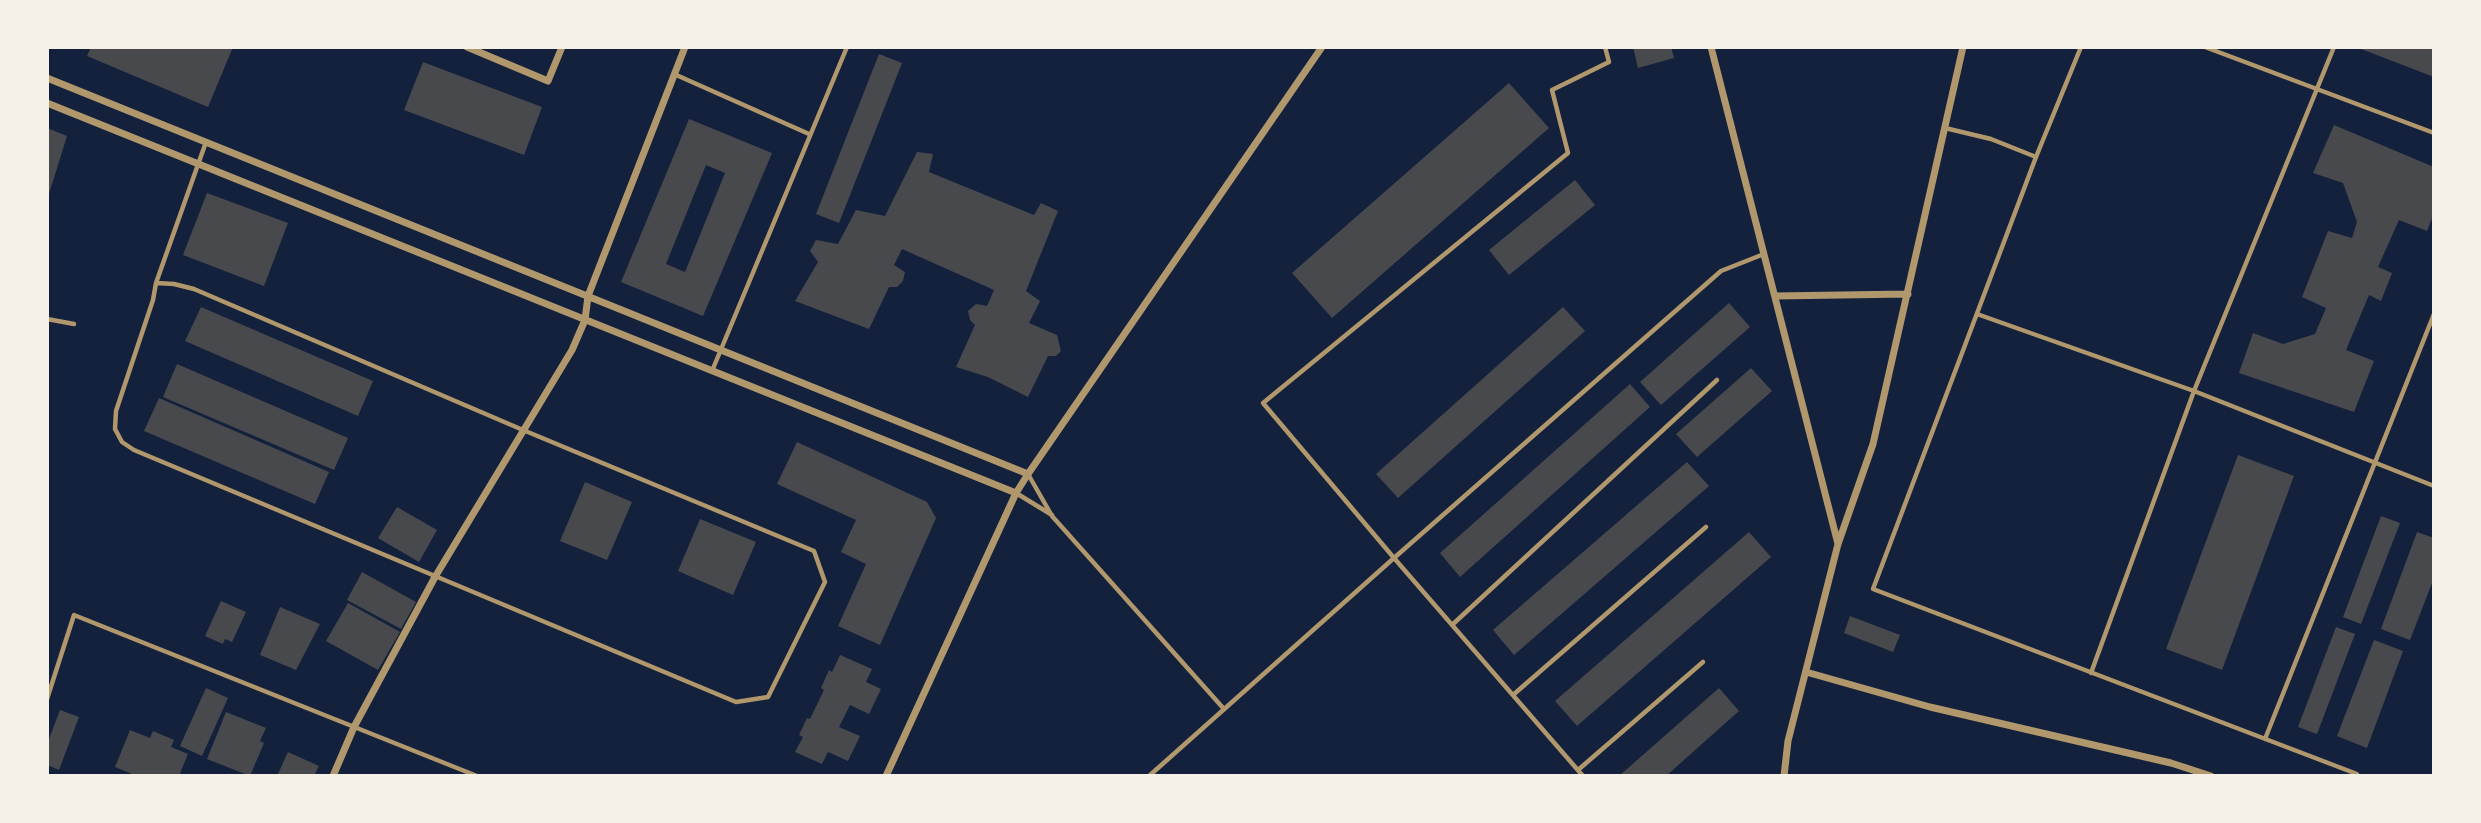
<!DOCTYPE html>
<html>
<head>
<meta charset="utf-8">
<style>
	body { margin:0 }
	#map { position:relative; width:2481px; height:823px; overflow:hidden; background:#14213d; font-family:"Open Sans",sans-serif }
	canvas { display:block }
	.frame { position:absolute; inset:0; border:49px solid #f6f1e7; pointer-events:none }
</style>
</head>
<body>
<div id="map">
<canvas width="2481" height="823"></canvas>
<div class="frame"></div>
</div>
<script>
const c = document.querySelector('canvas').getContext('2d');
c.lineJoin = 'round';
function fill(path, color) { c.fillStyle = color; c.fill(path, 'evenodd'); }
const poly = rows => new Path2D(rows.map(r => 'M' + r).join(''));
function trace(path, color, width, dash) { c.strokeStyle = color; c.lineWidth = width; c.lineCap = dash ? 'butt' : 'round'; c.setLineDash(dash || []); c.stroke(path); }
fill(poly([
	[91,47,233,47,208,107,87,56],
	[1633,47,1671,47,1674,58,1638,68],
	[2356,47,2434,47,2434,77],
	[879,54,902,63,839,223,816,214],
	[423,62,542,107,524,155,404,110],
	[1509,83,1549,128,1332,318,1292,273],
	[689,119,772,153,703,316,621,282],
	[706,165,725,173,685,272,666,264],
	[2334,125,2434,167,2434,213,2427,231,2399,220,2378,267,2392,273,2381,301,2369,295,2346,350,2374,361,2354,412,2239,373,2253,333,2283,344,2315,334,2326,308,2302,297,2328,231,2352,238,2357,222,2343,183,2313,173],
	[47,128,67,136,48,197,47,197],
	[917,152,933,154,929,172,1034,215,1041,203,1058,211,1026,291,1040,301,1029,323,1057,335,1061,351,1056,356,1048,356,1028,397,988,377,956,367,975,325,970,320,968,311,976,304,987,306,994,290,902,249,894,265,905,272,903,281,897,287,889,287,869,329,795,301,818,262,810,251,816,240,838,244,856,210,885,216],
	[1575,180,1595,205,1509,275,1489,250],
	[207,193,288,223,264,286,183,255],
	[1729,303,1750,327,1661,405,1640,382],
	[201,307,373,381,358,416,185,341],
	[1563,307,1585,331,1398,498,1376,474],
	[177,364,348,438,334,470,163,397],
	[1751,368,1772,391,1697,457,1676,434],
	[1630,384,1650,407,1460,577,1440,553],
	[159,398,329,472,315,504,144,431],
	[797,442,927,502,936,518,880,645,838,626,866,564,841,552,856,520,777,484],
	[2238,455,2294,476,2222,670,2166,649],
	[1687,462,1709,486,1514,655,1493,630],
	[585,482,632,502,607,560,560,541],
	[397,507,437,530,419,562,378,538],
	[2381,516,2400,523,2361,624,2343,617],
	[700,519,756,542,733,595,678,571],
	[1749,532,1771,557,1577,726,1555,701],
	[2417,532,2434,538,2434,578,2410,640,2381,629],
	[362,572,416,602,401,629,347,600],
	[221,601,246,612,232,642,225,639,223,644,205,636],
	[348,603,400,632,378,670,326,641],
	[280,607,320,624,296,670,260,655],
	[1850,616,1900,635,1893,652,1844,633],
	[2336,627,2355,634,2317,734,2298,727],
	[2374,640,2403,651,2367,748,2337,736],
	[840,655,872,669,866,682,881,689,869,714,850,705,839,727,860,736,848,761,828,752,822,764,795,752,803,737,799,735,807,718,810,719,824,690,821,688,829,670,832,672],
	[206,688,228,698,202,756,180,746],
	[1719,688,1739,711,1666,776,1619,776],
	[60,710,79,717,59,770,47,765,47,744],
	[226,712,266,728,260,741,264,743,250,776,207,759],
	[130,730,150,738,153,731,174,740,171,747,188,754,179,776,137,776,115,767],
	[288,752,319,766,314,776,277,776]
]), '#48494c');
trace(poly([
	[1605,47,1609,62,1552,90,1568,153,1263,403,1394,558,1721,271,1764,254],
	[2081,47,2036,157,1873,589,2357,774],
	[2205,47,2434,133],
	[674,74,809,134],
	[1945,128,1991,139,2036,157],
	[156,283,174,284,194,289,523,430,814,551,825,582,768,697,736,702,134,450,122,442,115,429,116,411,153,300,156,283],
	[156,283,206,142],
	[1977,314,2194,391,2434,486],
	[47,319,74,324],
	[712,371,847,47],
	[1028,474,1052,516,1224,709],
	[1016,493,1052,515],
	[1452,625,1717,380],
	[2091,673,2194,391,2334,47],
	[1513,695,1706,527],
	[47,699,74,615,477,776],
	[2265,739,2434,314],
	[1578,770,1703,662],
	[1149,776,1394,558,1583,776]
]), '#b1986c', 4.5);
trace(poly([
	[467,47,548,81,562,47],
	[1711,47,1838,544],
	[47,78,1028,474],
	[47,103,1016,493],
	[1775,296,1908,294],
	[1806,672,1930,707,2171,763,2211,776],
	[333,776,354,727,435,577,572,350,585,320,588,296,685,47],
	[886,776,1016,493,1028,474,1322,47],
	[1784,776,1788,741,1838,544,1873,444,1963,47]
]), '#b1986c', 7);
</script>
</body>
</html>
